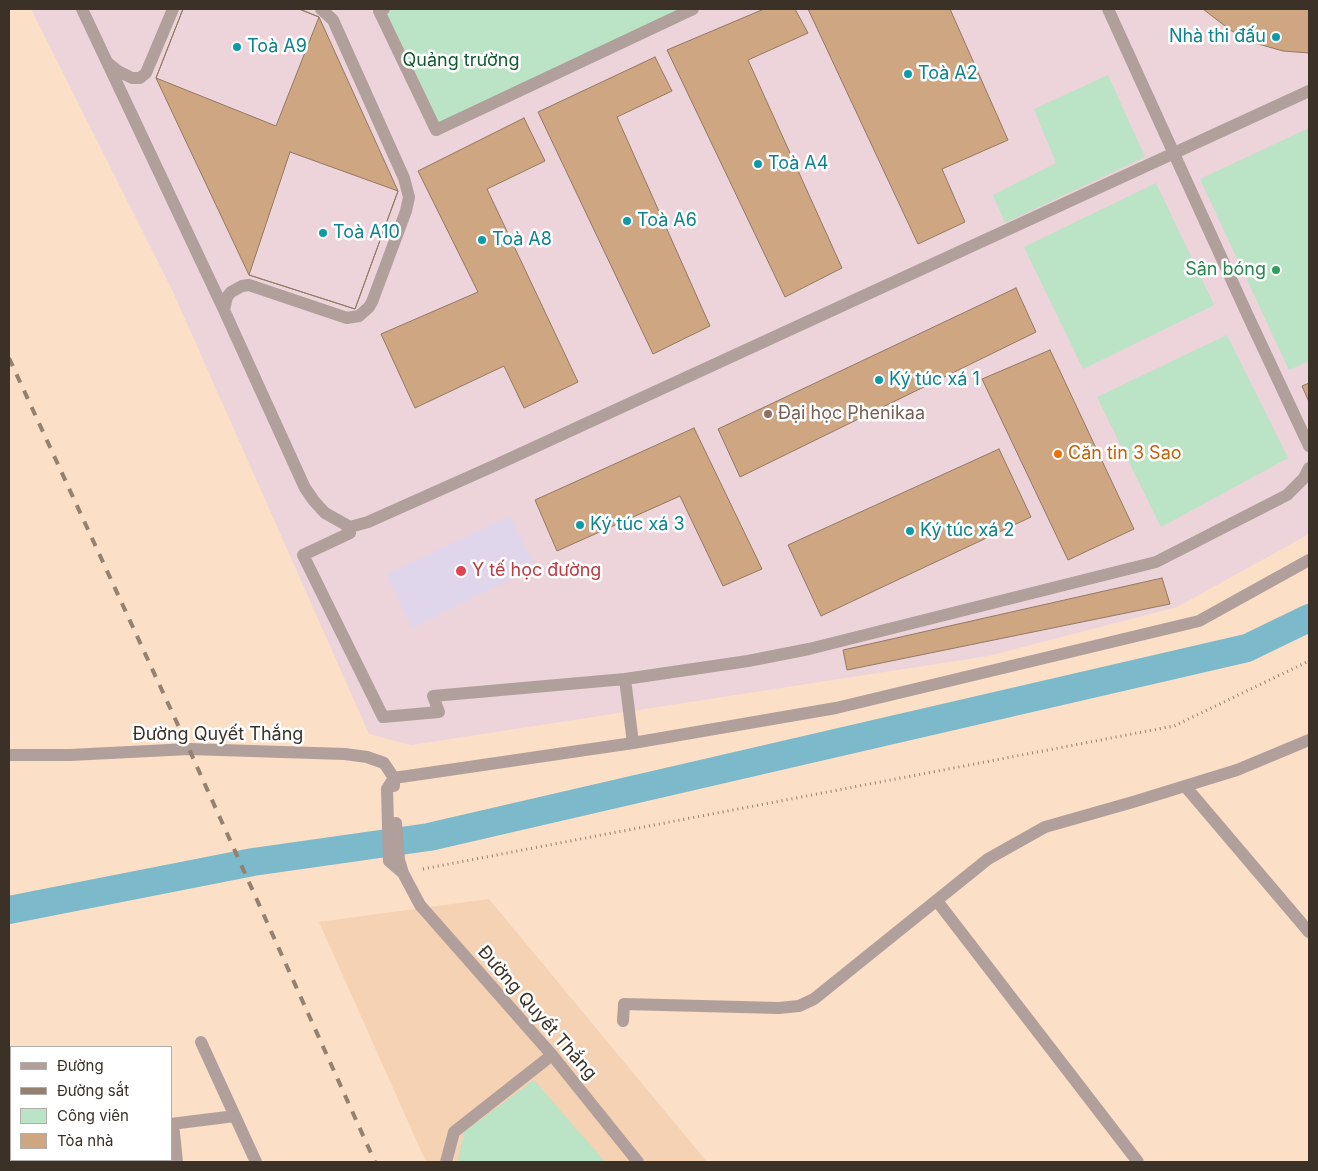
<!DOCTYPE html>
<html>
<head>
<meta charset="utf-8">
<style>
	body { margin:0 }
	#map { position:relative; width:1318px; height:1171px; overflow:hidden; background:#fbdfc6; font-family:Inter,sans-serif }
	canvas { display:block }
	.frame { position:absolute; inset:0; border:10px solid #3c3127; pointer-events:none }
	.legend { position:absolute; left:10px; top:1046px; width:162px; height:115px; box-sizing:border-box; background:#fff; border:1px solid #b1ada9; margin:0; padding:6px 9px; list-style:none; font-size:15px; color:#3c3127 }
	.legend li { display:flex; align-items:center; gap:10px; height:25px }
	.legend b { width:25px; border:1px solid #b1ada9 }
</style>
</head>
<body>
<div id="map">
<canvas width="1318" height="1171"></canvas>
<div class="frame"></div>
<ul class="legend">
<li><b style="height:6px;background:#b09f9b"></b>Đường</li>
<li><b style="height:6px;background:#948170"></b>Đường sắt</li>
<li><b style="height:14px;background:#bbe3c5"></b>Công viên</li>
<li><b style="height:14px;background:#cea682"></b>Tòa nhà</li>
</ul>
</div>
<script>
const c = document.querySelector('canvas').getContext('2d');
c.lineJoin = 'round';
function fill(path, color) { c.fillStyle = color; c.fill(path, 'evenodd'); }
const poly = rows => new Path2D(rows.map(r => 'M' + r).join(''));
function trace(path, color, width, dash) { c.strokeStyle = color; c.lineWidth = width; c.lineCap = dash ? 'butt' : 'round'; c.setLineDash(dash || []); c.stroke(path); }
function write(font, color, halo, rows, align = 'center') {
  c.font = font + ' Inter,sans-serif'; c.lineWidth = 5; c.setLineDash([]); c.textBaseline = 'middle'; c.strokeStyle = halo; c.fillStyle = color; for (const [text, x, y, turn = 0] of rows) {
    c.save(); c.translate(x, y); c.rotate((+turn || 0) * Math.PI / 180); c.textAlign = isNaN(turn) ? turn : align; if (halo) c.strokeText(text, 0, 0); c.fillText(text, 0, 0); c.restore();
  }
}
fill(poly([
	[489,899,707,1162,426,1162,319,922]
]), '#f4d2b3');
fill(poly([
	[31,9,1309,9,1309,534,1177,607,988,656,411,745,369,734,174,294]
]), '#edd3da');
fill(poly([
	[510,516,535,567,412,628,387,574]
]), '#dfd6eb');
fill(poly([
	[384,9,693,9,436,130],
	[1108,75,1145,157,1005,223,993,195,1056,163,1034,109],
	[1309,128,1309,361,1289,370,1200,179],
	[1156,183,1214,305,1083,369,1024,247],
	[1227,335,1288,458,1161,527,1097,397],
	[534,1080,605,1162,459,1162,458,1160,464,1132]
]), '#bbe3c5');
trace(poly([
	[9,910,253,862,429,837,1247,648,1309,618]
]), '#7cb9ca', 28);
const building = poly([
	[183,9,299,9,319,17,398,191,355,309,249,275,156,78,183,9],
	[183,9,299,9,319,17,276,126,156,78,183,9],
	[764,9,795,9,808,33,748,60,842,268,785,297,667,50,764,9],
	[808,9,950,9,1008,140,942,169,965,222,918,244,808,9],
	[1203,9,1309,9,1309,53,1283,51,1255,43,1230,30,1203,9],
	[655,57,672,91,617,117,710,326,653,354,538,112,655,57],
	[524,118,545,161,487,189,578,382,524,408,504,366,415,408,381,334,478,292,418,171,524,118],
	[290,152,398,191,355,309,249,275,290,152],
	[1016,288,1036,332,740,477,718,429,1016,288],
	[1050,350,1134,529,1068,560,982,379,1050,350],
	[1309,383,1309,402,1302,386,1309,383],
	[694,428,762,569,723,586,680,496,557,551,535,500,694,428],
	[999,449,1031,517,821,616,788,545,999,449],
	[1162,578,1170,604,847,670,843,650,1162,578],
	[9,1141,11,1141,11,1160,102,1160,102,1162,9,1162,9,1141]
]);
fill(building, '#cea682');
trace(building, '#937a63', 1);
trace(poly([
	[423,869,1174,726,1309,661]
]), '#968372', 3, [1, 4]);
trace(poly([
	[82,9,224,310,305,488,314,501,325,513,350,527,368,522,498,464,1309,91],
	[384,9,379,11,436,130,693,9],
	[1108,9,1248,316,1309,446],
	[109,64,118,71,132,78,140,78,146,73,173,9],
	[224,310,227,297,231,292,242,286,249,285,347,318,359,316,369,307,372,302,406,211,409,197,404,178,333,20,321,9],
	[346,525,350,533,303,555,383,717,439,712,433,696,625,679,748,661,809,649,1156,562,1287,495,1304,478,1309,468],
	[625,679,633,743],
	[9,755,70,755,189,749,345,754,367,757,384,763,394,778,394,786],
	[1185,786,1309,932],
	[396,823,399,860,403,873,420,905,552,1055,638,1162],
	[403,873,389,861,387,789,394,778,633,743,836,708,1199,621,1309,560],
	[937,901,1138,1162],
	[623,1021,624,1004,779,1008,799,1006,814,999,988,859,1045,827,1133,802,1237,770,1309,740],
	[201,1042,256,1162],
	[171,1124,235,1116],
	[173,1124,177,1162],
	[9,1131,11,1130],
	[446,1162,454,1132,552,1055]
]), '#b09f9b', 12);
trace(poly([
	[9,358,189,749,375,1162]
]), '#948170', 4, [9, 9]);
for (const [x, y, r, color] of [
	[1276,37,5,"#0f9aa8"],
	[237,47,5,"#0f9aa8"],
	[908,74,5,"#0f9aa8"],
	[758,164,5,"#0f9aa8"],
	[627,221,5,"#0f9aa8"],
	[323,233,5,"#0f9aa8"],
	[482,240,5,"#0f9aa8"],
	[1276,270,5,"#2e9e5b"],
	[879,380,5,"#0f9aa8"],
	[768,414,5,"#8d6e63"],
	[1058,454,5,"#e8710a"],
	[580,525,5,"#0f9aa8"],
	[910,531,5,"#0f9aa8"],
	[461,571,6,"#e0444e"]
]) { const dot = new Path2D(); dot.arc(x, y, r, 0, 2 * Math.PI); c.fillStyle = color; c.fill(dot); trace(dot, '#fff', 2); }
write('18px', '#0d838f', '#fff', [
	["Nhà thi đấu",1266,37,"right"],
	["Toà A9",247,47],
	["Toà A2",918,74],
	["Toà A4",768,164],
	["Toà A6",637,221],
	["Toà A10",333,233],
	["Toà A8",492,240],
	["Ký túc xá 1",889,380],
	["Ký túc xá 3",590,525],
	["Ký túc xá 2",920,531]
], 'left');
write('18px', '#125a31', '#fff', [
	["Quảng trường",461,61]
]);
write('18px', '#27864d', '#fff', [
	["Sân bóng",1266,270]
], 'right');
write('18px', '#785e54', '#fff', [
	["Đại học Phenikaa",778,414]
], 'left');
write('18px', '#c56008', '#fff', [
	["Căn tin 3 Sao",1068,454]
], 'left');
write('18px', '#be3a42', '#fff', [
	["Y tế học đường",472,571]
], 'left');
write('18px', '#3c3127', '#fff', [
	["Đường Quyết Thắng",218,735],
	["Đường Quyết Thắng",537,1013,49]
]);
</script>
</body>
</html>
